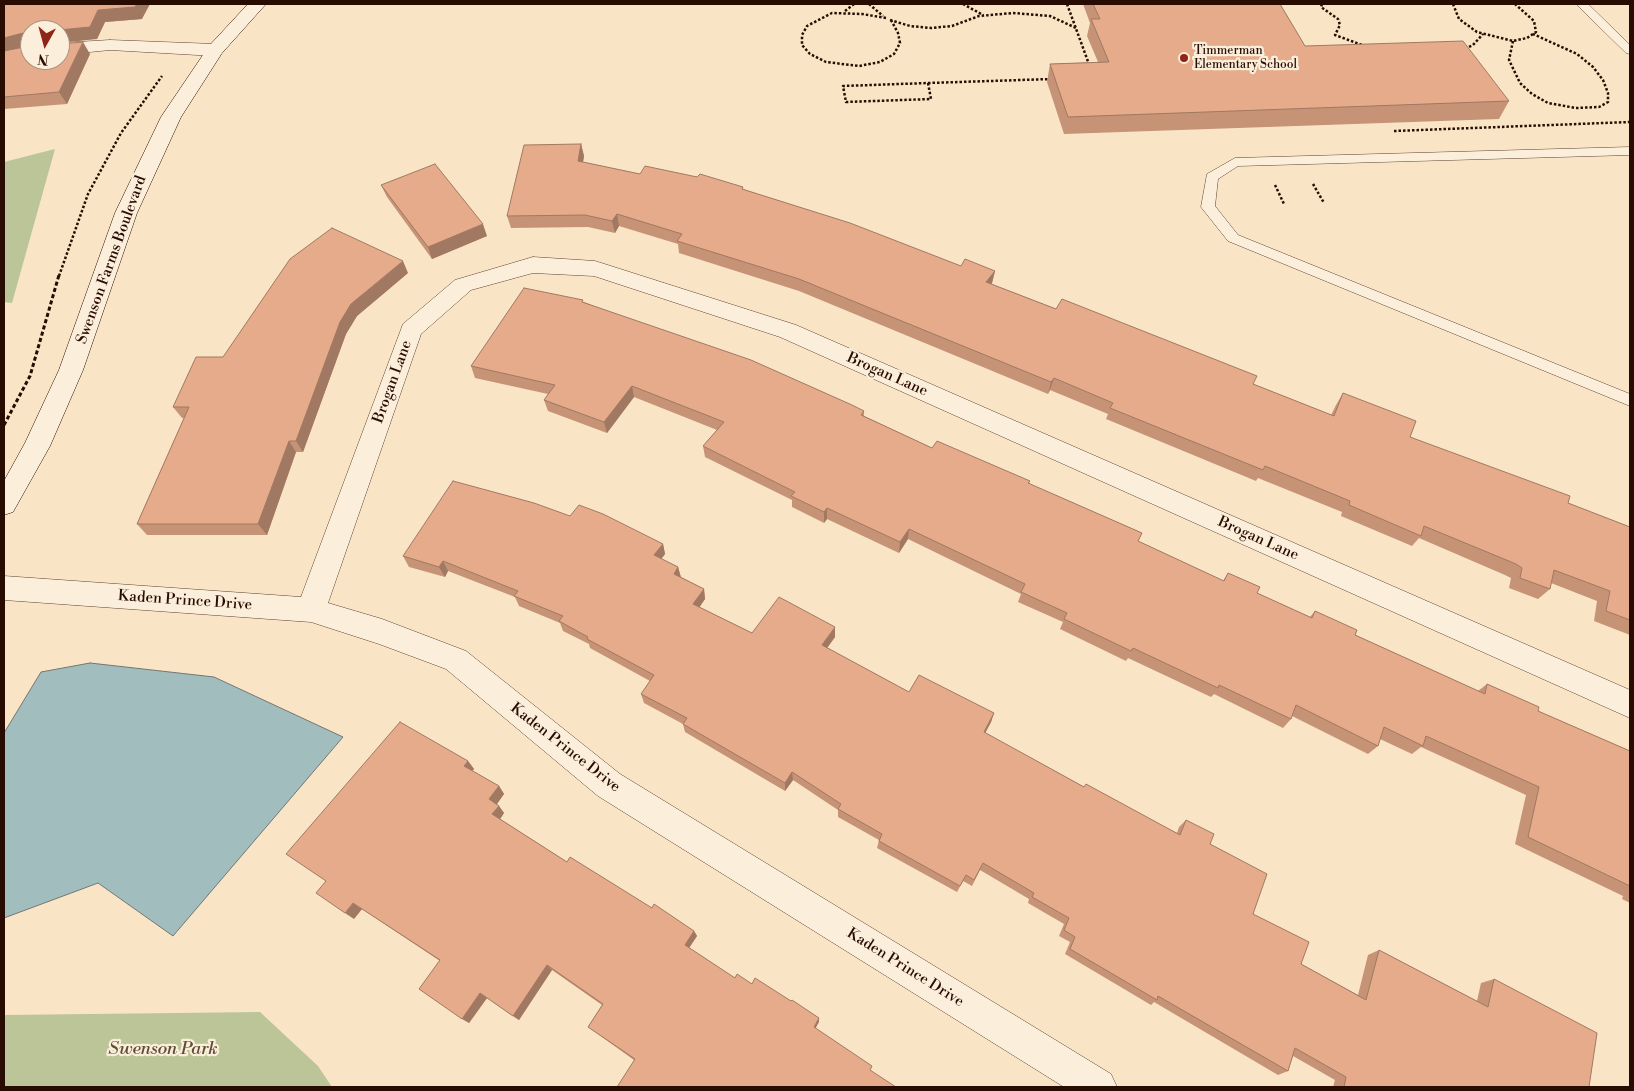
<!DOCTYPE html>
<html>
<head>
<meta charset="utf-8">
<style>
	body { margin:0 }
	#map { position:relative; width:1634px; height:1091px; overflow:hidden; background:#f9e5c6; font-family:"Libre Bodoni",serif }
	canvas { display:block }
	.frame { position:absolute; inset:0; border:5px solid #290c01; pointer-events:none }
	.north { position:absolute; left:20px; top:20px; width:50px; height:50px; box-sizing:border-box; background:#fbeeda; border:1px solid #a79483; border-radius:50%; rotate:187deg; font-size:14px; font-weight:700; line-height:20px; text-align:center; color:#290c01 }
	.north::after { content:''; display:block; margin:auto; width:18px; height:22px; background:#8f2418; clip-path:polygon(50% 0,100% 100%,50% 72%,0 100%) }
</style>
</head>
<body>
<div id="map">
<canvas width="1634" height="1091"></canvas>
<div class="frame"></div>
<div class="north">N</div>
</div>
<script>
const c = document.querySelector('canvas').getContext('2d');
c.lineJoin = 'round';
function fill(path, color) { c.fillStyle = color; c.fill(path, 'evenodd'); }
const poly = rows => new Path2D(rows.map(r => 'M' + r).join(''));
function trace(path, color, width, dash) { c.strokeStyle = color; c.lineWidth = width; c.lineCap = dash ? 'butt' : 'round'; c.setLineDash(dash || []); c.stroke(path); }
function write(font, color, halo, rows, align = 'center') {
  c.font = font + ' "Libre Bodoni",serif'; c.lineWidth = 4.5; c.setLineDash([]); c.textBaseline = 'middle'; c.strokeStyle = halo; c.fillStyle = color; for (const [text, x, y, turn = 0] of rows) {
    c.save(); c.translate(x, y); c.rotate((+turn || 0) * Math.PI / 180); c.textAlign = isNaN(turn) ? turn : align; if (halo) c.strokeText(text, 0, 0); c.fillText(text, 0, 0); c.restore();
  }
}
fill(poly([
	[55,149,12,303,4,302,4,162],
	[260,1012,318,1066,332,1087,4,1087,4,1015]
]), '#bbc597');
const water = poly([
	[90,663,214,677,343,737,173,936,98,883,4,918,4,733,41,672,90,663]
]);
fill(water, '#a2bdbe');
trace(water, '#727672', 1);
const lane = poly([
	[1576,4,1588,4,1630,45,1630,54,1626,53,1576,4],
	[1630,147,1630,155,1238,166,1218,179,1215,206,1238,235,1630,394,1630,406,1228,241,1201,207,1207,174,1235,158,1630,147]
]);
const street = poly([
	[110,40,215,44,221,46,224,50,221,54,215,56,110,50,60,55,60,43,110,40],
	[533,257,595,261,796,325,1630,690,1630,718,780,337,594,276,533,273,471,290,421,334,328,603,382,619,466,651,620,774,1111,1074,1117,1087,1064,1087,598,796,446,669,379,644,311,622,4,600,4,576,301,597,403,324,455,280,533,257]
]);
const secondary = poly([
	[248,4,266,4,222,53,181,117,137,213,83,370,50,446,13,512,4,515,4,481,25,443,59,370,115,213,161,117,209,46,248,4]
]);
trace(lane, '#5d4232', 1);
trace(street, '#5d4232', 1);
trace(secondary, '#290c01', 1);
trace(poly([
	[869,4,883,16],
	[963,4,983,15],
	[1067,4,1090,67],
	[1322,4,1321,7,1338,19,1340,25,1335,35,1362,45],
	[1453,4,1459,19,1477,32,1513,41,1527,38,1536,32,1534,21,1515,4],
	[845,11,854,4],
	[886,18,862,14,832,13,807,26,802,35,802,45,810,54,826,62,859,66,880,62,894,54,900,43,898,33,891,20],
	[890,20,910,26,931,28,952,26,979,16,1013,13,1050,16,1076,28],
	[1513,41,1509,60,1520,83,1532,94,1548,103,1576,108,1599,107,1608,102,1608,93,1603,80,1593,67,1577,54,1533,34],
	[1465,49,1473,45,1483,34],
	[928,83,931,99,846,102,843,86,928,83],
	[928,83,1052,79],
	[1394,131,1630,122],
	[1313,184,1324,203],
	[1275,185,1284,204],
	[59,276,88,194,121,133,162,76]
]), '#290c01', 2.5, [2.5, 2]);
trace(poly([
	[4,425,30,376,59,275]
]), '#290c01', 3, [4, 2.5]);
fill(lane, '#fbeeda');
fill(street, '#fbeeda');
fill(secondary, '#fbeeda');
fill(poly([
	[4,4,142,19,105,22,97,39,60,30,30,60,90,54,67,104,4,109],
	[1083,4,1280,4,1305,46,1509,101,1499,119,1064,134,1047,82,1050,64,1098,62,1087,36,1090,23],
	[581,144,584,156,583,162,640,174,743,187,743,189,961,266,995,271,992,283,991,284,1253,384,1331,415,1336,405,1343,393,1410,437,1568,503,1630,527,1630,635,1594,621,1597,601,1551,583,1550,589,1538,599,1509,588,1511,578,1505,575,1419,538,1412,546,1341,516,1342,512,1258,478,1256,481,1106,419,1108,414,1050,390,1048,394,799,291,679,253,678,244,619,226,615,233,588,227,511,228,507,216],
	[381,185,487,236,432,259,387,197],
	[408,273,357,316,346,334,303,452,296,452,267,535,147,535,137,524,184,418,182,418,173,407,223,357],
	[584,302,864,411,864,416,932,448,1030,481,1029,484,1142,533,1138,541,1223,581,1228,573,1257,593,1310,617,1315,611,1355,635,1478,691,1487,684,1538,711,1630,751,1630,903,1622,899,1623,896,1515,844,1526,795,1421,747,1412,754,1380,739,1378,746,1368,754,1292,716,1291,719,1283,728,1214,694,1211,697,1128,658,1126,661,1060,629,1063,622,1018,602,1021,594,908,539,899,553,827,519,824,523,792,507,792,500,705,457,703,446,717,430,634,397,607,433,548,411,544,400,548,394,475,378,471,366],
	[570,516,663,544,665,554,661,559,678,567,681,577,704,589,705,599,699,607,752,633,835,637,827,648,909,692,994,713,991,722,985,733,1084,787,1177,833,1179,827,1186,820,1210,844,1253,914,1301,964,1358,995,1368,955,1379,950,1477,1001,1481,983,1494,979,1589,1087,1333,1087,1335,1080,1293,1056,1288,1071,1278,1075,1154,1002,1151,1005,1065,954,1070,942,1059,936,1064,924,1028,903,1029,899,980,870,972,886,963,881,957,892,877,848,879,840,838,817,838,810,793,780,785,791,685,732,683,724,644,703,641,694,650,681,590,648,589,644,563,631,560,623,519,606,515,597,448,571,445,577,409,567,403,556],
	[468,761,474,769,472,771,499,786,504,794,496,804,499,806,504,813,500,819,567,862,694,931,697,936,689,948,735,978,752,984,819,1022,634,1060,588,1027,602,1005,552,970,519,1020,487,998,469,1023,440,961,362,909,354,919]
]), '#c69377');
fill(poly([
	[137,4,150,4,142,19,105,22,97,39,60,43,60,30,98,10],
	[23,33,30,46,4,52,4,38],
	[83,42,90,54,67,104,59,92],
	[581,144,584,156,581,173,578,161],
	[617,214,619,226,615,233,612,221],
	[483,224,487,236,432,259,428,247],
	[403,261,408,273,357,316,346,334,303,452,296,441,340,322,351,304],
	[995,271,992,283,984,294,986,282],
	[1054,378,1050,390,1048,394,1051,382],
	[632,386,634,397,607,433,604,422],
	[289,441,296,452,267,535,258,524],
	[827,508,827,519,824,523,824,512],
	[909,529,908,539,899,553,900,542],
	[663,544,665,554,656,566,654,555],
	[443,561,448,571,445,577,439,567],
	[678,567,681,578,674,574],
	[704,589,705,599,695,614,693,604],
	[835,627,835,637,822,655,822,645],
	[994,713,991,722,981,741,984,732],
	[468,761,474,769,470,774,464,766],
	[792,772,793,780,785,791,785,783],
	[499,786,504,794,495,807,489,799],
	[499,806,504,813,498,822,492,814],
	[353,903,362,909,354,919,345,913],
	[694,931,697,936,687,951,685,945],
	[547,965,552,970,519,1020,513,1016],
	[480,993,487,998,469,1023,462,1019],
	[819,1018,819,1022,814,1031,814,1027]
]), '#a17861');
const building = poly([
	[4,4,137,4,135,7,98,10,90,27,59,30,30,30,30,60,60,60,60,44,83,42,59,92,4,97,4,51,24,47,23,33,4,38,4,4],
	[1093,4,1280,4,1305,46,1463,41,1509,101,1068,117,1050,64,1109,62,1091,19,1100,19,1093,4],
	[581,144,578,161,640,174,645,166,697,177,700,174,743,187,742,189,850,223,961,266,965,259,995,271,986,282,1056,309,1062,299,1257,376,1253,384,1334,416,1343,393,1416,421,1410,437,1570,496,1568,503,1630,527,1630,620,1606,611,1610,591,1554,570,1550,589,1520,578,1522,568,1516,564,1424,526,1421,536,1349,505,1350,501,1265,466,1263,470,1110,408,1113,403,1054,378,1051,382,799,279,677,241,682,234,617,214,612,221,585,215,507,216,524,145,581,144],
	[435,164,483,224,428,247,381,185,435,164],
	[332,228,403,261,351,304,340,322,296,441,289,441,258,524,137,524,189,407,173,407,196,357,223,357,290,259,332,228],
	[524,288,583,300,582,302,751,360,852,405,864,411,861,415,932,448,937,441,1030,481,1028,483,1142,533,1138,541,1224,581,1228,573,1260,587,1257,593,1312,618,1315,611,1357,630,1355,635,1485,694,1487,684,1539,707,1538,711,1630,751,1630,886,1528,837,1539,787,1426,736,1423,746,1384,727,1378,746,1296,705,1291,719,1219,685,1218,688,1133,648,1131,651,1064,619,1067,613,1021,592,1025,584,909,529,900,542,827,508,824,512,791,496,795,492,703,446,724,422,632,386,604,422,544,400,555,385,471,366,524,288],
	[453,481,534,503,570,516,579,505,603,514,663,544,654,555,678,567,674,574,704,589,693,604,752,633,779,597,835,627,822,645,909,692,919,675,994,713,984,732,1084,787,1086,784,1180,835,1186,820,1214,834,1210,844,1267,874,1253,914,1309,942,1301,964,1366,1000,1379,950,1488,1007,1494,979,1597,1033,1589,1087,1344,1087,1346,1077,1295,1048,1288,1071,1158,996,1157,1000,1070,949,1075,937,1064,930,1069,918,1032,897,1034,893,983,863,974,880,966,875,960,886,879,841,882,834,838,809,841,804,792,772,785,783,683,724,687,718,641,694,654,675,587,639,588,637,559,621,563,616,514,596,518,591,443,561,439,567,403,556,453,481],
	[400,722,468,761,464,766,499,786,489,799,499,806,492,814,567,862,570,857,652,908,654,904,694,931,685,945,735,978,737,974,752,984,755,978,791,1001,792,1000,819,1018,814,1027,872,1066,870,1070,896,1087,617,1087,635,1059,588,1027,603,1004,547,965,513,1016,480,993,462,1019,419,989,440,960,353,903,345,913,316,893,326,881,286,854,400,722]
]);
fill(building, '#e6ab8a');
trace(building, '#a17861', 1);
for (const [x, y, r, color] of [
	[1184,58,5,"#8f2418"]
]) { const dot = new Path2D(); dot.arc(x, y, r, 0, 2 * Math.PI); c.fillStyle = color; c.fill(dot); trace(dot, '#fbeeda', 2); }
write('12px', '#290c01', '#fbeeda', [
	["Timmerman",1194,51],
	["Elementary School",1194,65]
], 'left');
write('15px', '#290c01', '#fbeeda', [
	["Swenson Farms Boulevard",112,260,-70],
	["Brogan Lane",887,375,24],
	["Brogan Lane",393,382,-70],
	["Brogan Lane",1258,539,24],
	["Kaden Prince Drive",185,601,4],
	["Kaden Prince Drive",565,748,38],
	["Kaden Prince Drive",905,968,32]
]);
write('italic 18px', '#5c4d36', '#fbeeda', [
	["Swenson Park",163,1050]
]);
</script>
</body>
</html>
